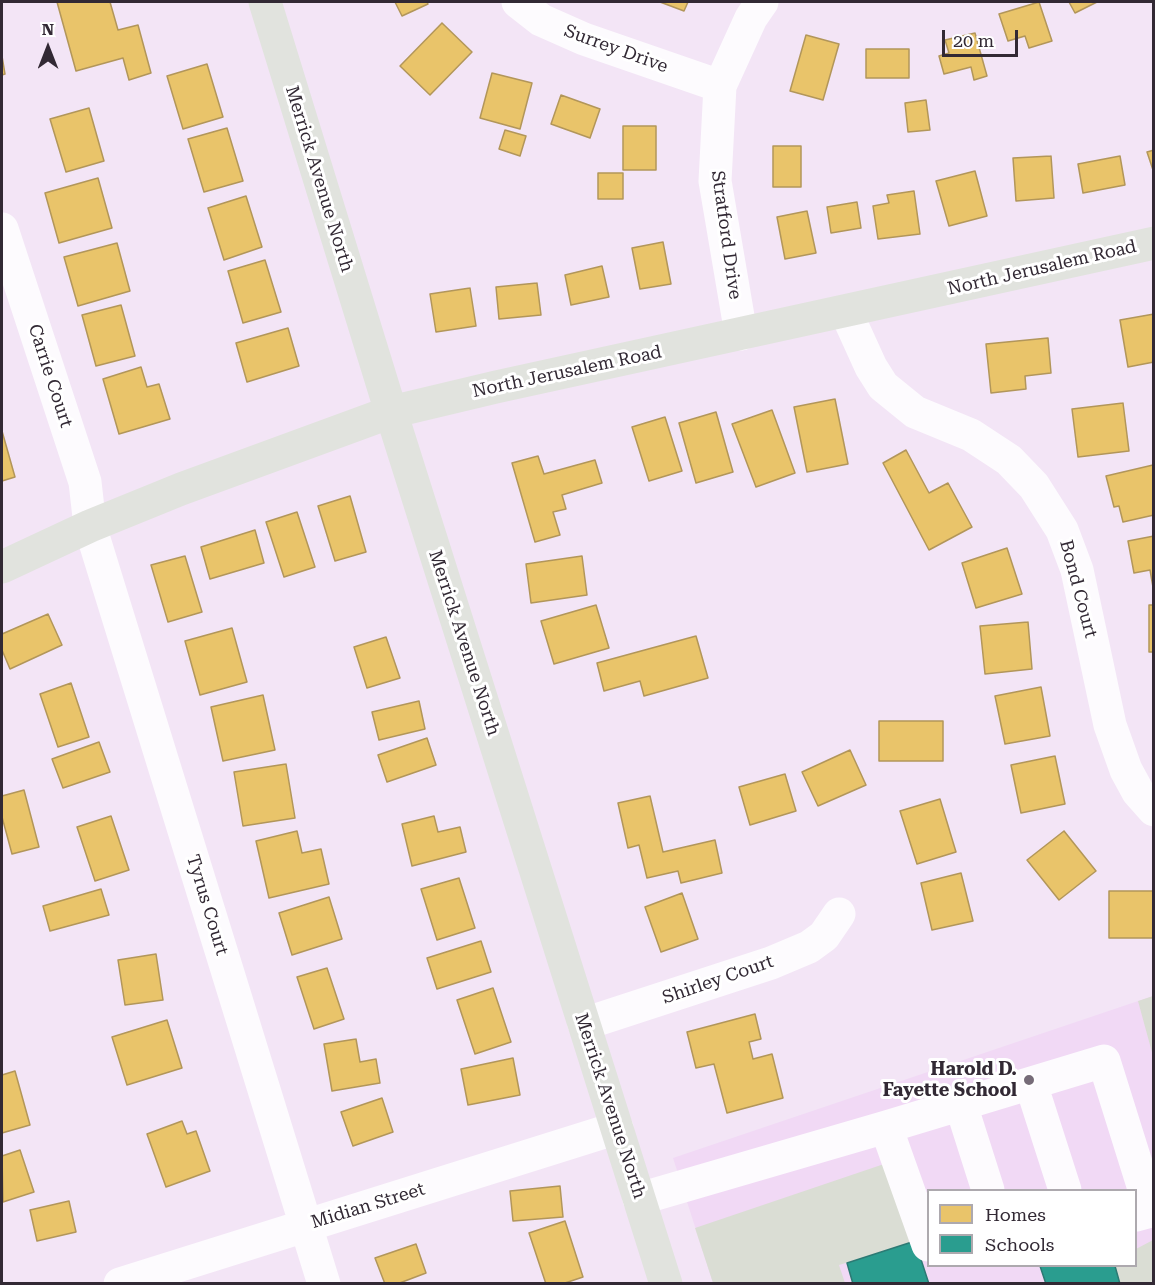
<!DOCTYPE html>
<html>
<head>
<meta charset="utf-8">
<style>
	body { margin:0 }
	#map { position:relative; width:1155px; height:1285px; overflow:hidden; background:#f3e5f6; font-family:"Roboto Serif",serif }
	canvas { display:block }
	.frame { position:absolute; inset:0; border:3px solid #322934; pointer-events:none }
	.legend { position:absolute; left:927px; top:1189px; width:210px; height:78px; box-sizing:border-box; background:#fff; border:2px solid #ada9ae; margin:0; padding:8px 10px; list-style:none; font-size:18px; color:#322934 }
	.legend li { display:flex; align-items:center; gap:12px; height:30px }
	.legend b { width:30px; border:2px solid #ada9ae }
	.north { position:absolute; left:18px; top:18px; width:60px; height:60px; -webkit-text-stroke:4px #fff; paint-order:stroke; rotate:0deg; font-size:16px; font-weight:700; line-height:24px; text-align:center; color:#322934 }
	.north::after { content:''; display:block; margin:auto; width:21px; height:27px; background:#322934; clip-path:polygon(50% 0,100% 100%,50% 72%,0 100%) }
	.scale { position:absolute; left:942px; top:30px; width:76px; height:27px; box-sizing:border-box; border:3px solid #322934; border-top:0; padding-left:8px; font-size:18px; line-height:21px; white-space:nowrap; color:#322934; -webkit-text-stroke:4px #fff; paint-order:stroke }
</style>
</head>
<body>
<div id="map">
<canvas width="1155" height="1285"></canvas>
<div class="frame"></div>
<ul class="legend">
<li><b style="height:16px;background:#e9c46a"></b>Homes</li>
<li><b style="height:16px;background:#2a9d8f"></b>Schools</li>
</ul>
<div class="north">N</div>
<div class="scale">20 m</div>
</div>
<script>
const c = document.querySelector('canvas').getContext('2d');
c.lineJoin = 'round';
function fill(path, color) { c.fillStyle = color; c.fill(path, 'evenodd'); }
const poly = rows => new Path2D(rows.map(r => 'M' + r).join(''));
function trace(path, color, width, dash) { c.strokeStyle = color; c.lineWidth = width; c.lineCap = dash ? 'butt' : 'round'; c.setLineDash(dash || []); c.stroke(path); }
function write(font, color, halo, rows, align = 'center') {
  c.font = font + ' "Roboto Serif",serif'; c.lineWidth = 6; c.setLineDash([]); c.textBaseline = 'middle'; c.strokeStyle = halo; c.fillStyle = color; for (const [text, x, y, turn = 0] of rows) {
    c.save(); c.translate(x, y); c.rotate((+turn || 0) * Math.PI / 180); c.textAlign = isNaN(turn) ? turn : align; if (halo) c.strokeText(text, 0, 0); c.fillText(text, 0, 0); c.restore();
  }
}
fill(poly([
	[1153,996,1153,1283,713,1283,673,1158],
	[928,1190,1136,1190,1136,1266,928,1266]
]), '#f1d9f5');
fill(poly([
	[1153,996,1154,996,1153,1056,1138,1001],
	[887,1163,915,1242,839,1265,845,1283,713,1283,695,1228],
	[1153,1240,1153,1283,1119,1283,1113,1266,1136,1266,1136,1249]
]), '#daddd4');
const homes = poly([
	[57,2,110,2,118,30,138,25,151,73,129,80,123,58,76,71,57,2],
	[395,2,427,2,428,4,402,16,395,2],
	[660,2,688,2,684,11,660,2],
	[1039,2,1052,41,1029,48,1025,36,1008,41,999,14,1039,2],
	[1069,2,1097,2,1075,13,1069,2],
	[442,23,472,52,430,95,400,66,442,23],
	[975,33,987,76,974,80,971,67,944,74,939,56,949,53,945,40,975,33],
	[806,35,839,44,823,100,790,91,806,35],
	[866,49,909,49,909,78,866,78,866,49],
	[2,56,5,74,2,75,2,56],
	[207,64,223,117,183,129,167,76,207,64],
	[492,73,532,83,520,129,480,118,492,73],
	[561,95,600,109,590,138,551,124,561,95],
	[926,100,930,130,908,132,905,103,926,100],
	[89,108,104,161,66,172,50,119,89,108],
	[623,126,656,126,656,170,623,170,623,126],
	[227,128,243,181,204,192,188,139,227,128],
	[505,130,526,136,520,156,499,149,505,130],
	[773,146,801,146,801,187,773,187,773,146],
	[1154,150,1154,173,1147,152,1154,150],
	[1051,156,1054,198,1016,201,1013,158,1051,156],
	[1120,156,1125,185,1083,193,1078,164,1120,156],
	[975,171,987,216,949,226,936,181,975,171],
	[598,173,623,173,623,199,598,199,598,173],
	[98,178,112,228,59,243,45,193,98,178],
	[914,191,920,234,878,239,873,206,889,203,887,195,914,191],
	[246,196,262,247,224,260,208,208,246,196],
	[857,202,861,228,831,233,827,207,857,202],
	[807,211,816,253,785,259,777,217,807,211],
	[663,242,671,284,640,289,632,248,663,242],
	[117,243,130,291,78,306,64,257,117,243],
	[265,260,281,312,243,323,228,271,265,260],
	[602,266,609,297,571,305,565,275,602,266],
	[537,283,541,315,499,319,496,287,537,283],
	[470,288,476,326,436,332,430,294,470,288],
	[121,305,135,356,96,366,82,315,121,305],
	[1154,314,1154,362,1128,367,1120,320,1154,314],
	[288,328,299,366,247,382,236,343,288,328],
	[1048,338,1051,373,1025,376,1026,389,991,393,986,344,1048,338],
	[141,367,147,387,159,384,170,419,119,434,103,379,141,367],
	[835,399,848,464,807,472,794,407,835,399],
	[1123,403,1129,451,1078,457,1072,409,1123,403],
	[772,410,795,473,756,487,732,424,772,410],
	[716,412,733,472,696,483,679,423,716,412],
	[665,417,682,471,649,481,632,427,665,417],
	[2,431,15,477,2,481,2,431],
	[906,450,929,493,948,483,972,527,929,550,883,463,906,450],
	[538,456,544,474,595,460,602,483,562,495,566,509,553,512,560,535,535,542,512,463,538,456],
	[1153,465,1154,515,1123,522,1119,506,1114,507,1106,476,1153,465],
	[350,496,366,552,335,561,318,506,350,496],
	[297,512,315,567,284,577,266,522,297,512],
	[255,530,264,563,210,579,201,547,255,530],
	[1154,536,1154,586,1153,587,1150,570,1134,573,1128,541,1154,536],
	[1007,548,1022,594,976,608,962,563,1007,548],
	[185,556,202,612,168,622,151,565,185,556],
	[582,556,587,595,531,603,526,564,582,556],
	[596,605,609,648,554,664,541,621,596,605],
	[1149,605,1154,605,1154,652,1149,652,1149,605],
	[48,614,62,645,10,669,2,650,2,634,48,614],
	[1028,622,1032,669,985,674,980,626,1028,622],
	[232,628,247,682,200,695,185,641,232,628],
	[696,636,708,678,644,696,640,681,604,691,597,663,696,636],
	[386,637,400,678,367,688,354,647,386,637],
	[71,683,89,737,58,747,40,694,71,683],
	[1041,687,1050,736,1005,744,995,696,1041,687],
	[263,695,275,750,223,761,211,707,263,695],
	[419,701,425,729,379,740,372,712,419,701],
	[879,721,943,721,943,761,879,761,879,721],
	[427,738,436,765,387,782,378,755,427,738],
	[99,742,110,772,63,788,52,759,99,742],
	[850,750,866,785,818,806,802,772,850,750],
	[1055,756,1065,804,1021,813,1011,765,1055,756],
	[286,764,295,818,243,826,234,772,286,764],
	[785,774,796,811,750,825,739,787,785,774],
	[24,790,39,847,12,854,2,817,2,796,24,790],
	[650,796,663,852,715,840,722,873,681,883,678,871,647,878,639,845,628,848,618,803,650,796],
	[940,799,956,852,917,864,900,811,940,799],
	[111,816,129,870,95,881,77,827,111,816],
	[434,816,438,832,460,827,466,852,412,866,402,824,434,816],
	[297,831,302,853,321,849,329,884,269,898,256,841,297,831],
	[1064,831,1096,871,1059,900,1027,860,1064,831],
	[961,873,973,921,932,930,921,883,961,873],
	[459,878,475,928,437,940,421,889,459,878],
	[101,889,109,915,50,931,43,906,101,889],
	[1109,891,1154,891,1154,938,1109,938,1109,891],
	[682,893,698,939,661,952,645,907,682,893],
	[329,897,342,939,292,955,279,913,329,897],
	[481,941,491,972,437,989,427,958,481,941],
	[156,954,163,1000,125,1005,118,960,156,954],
	[327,968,344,1019,314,1029,297,977,327,968],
	[493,988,511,1042,475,1054,457,1000,493,988],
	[755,1014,761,1039,749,1042,753,1059,772,1054,783,1098,727,1113,714,1064,696,1068,687,1032,755,1014],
	[167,1020,182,1068,127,1085,112,1037,167,1020],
	[356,1039,360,1062,376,1059,380,1083,332,1091,324,1044,356,1039],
	[513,1058,520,1095,468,1105,461,1069,513,1058],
	[15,1071,30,1125,2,1133,2,1075,15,1071],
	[382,1098,393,1132,353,1146,341,1112,382,1098],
	[182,1121,187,1134,196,1131,210,1171,166,1187,147,1134,182,1121],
	[20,1150,34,1192,3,1202,2,1156,20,1150],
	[560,1186,563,1217,513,1221,510,1191,560,1186],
	[69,1201,76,1232,37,1241,30,1210,69,1201],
	[565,1221,583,1277,562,1284,546,1284,529,1233,565,1221],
	[416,1244,426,1273,397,1284,385,1284,375,1258,416,1244]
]);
fill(homes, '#e9c46a');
trace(homes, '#b2965a', 1.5);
const schools = poly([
	[915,1241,929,1284,853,1284,847,1263,915,1241],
	[1040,1266,1115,1266,1120,1284,1046,1284,1040,1266]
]);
fill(schools, '#2a9d8f');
trace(schools, '#2c7a74', 1.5);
trace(poly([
	[518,2,541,20,584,39,720,86],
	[2,229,85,482,90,526,324,1284],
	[846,312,871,367,883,386,915,412,971,435,1009,460,1034,486,1062,530,1077,570,1110,725,1126,770,1138,792,1154,810],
	[741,334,715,181,720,86,751,18,762,2],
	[584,1024,771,963,809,947,824,936,839,914],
	[1031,1084,1065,1190],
	[961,1105,988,1190],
	[886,1127,928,1245],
	[639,1199,886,1127,1104,1061,1151,1211,1136,1215],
	[120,1284,617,1128]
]), '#fdfbfe', 33);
trace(poly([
	[265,2,391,412,666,1284],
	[2,567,90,526,181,489,391,412,496,387,1154,243]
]), '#e1e3de', 33);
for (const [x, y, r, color] of [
	[1029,1080,6,"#766b78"]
]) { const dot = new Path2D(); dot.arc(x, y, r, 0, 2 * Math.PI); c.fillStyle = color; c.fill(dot); trace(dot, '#fff', 2); }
write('18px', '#322934', '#fff', [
	["Surrey Drive",616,49,20],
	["Merrick Avenue North",319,179,73],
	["Stratford Drive",726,235,82],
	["North Jerusalem Road",1042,268,-13],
	["North Jerusalem Road",567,372,-12],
	["Carrie Court",50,376,72],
	["Bond Court",1078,589,75],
	["Merrick Avenue North",464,643,72],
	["Tyrus Court",207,905,73],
	["Shirley Court",718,980,-19],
	["Merrick Avenue North",610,1106,72],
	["Midian Street",368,1206,-17]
]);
write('bold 18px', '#322934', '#fff', [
	["Harold D.",1017,1070],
	["Fayette School",1017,1091]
], 'right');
</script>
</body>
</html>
